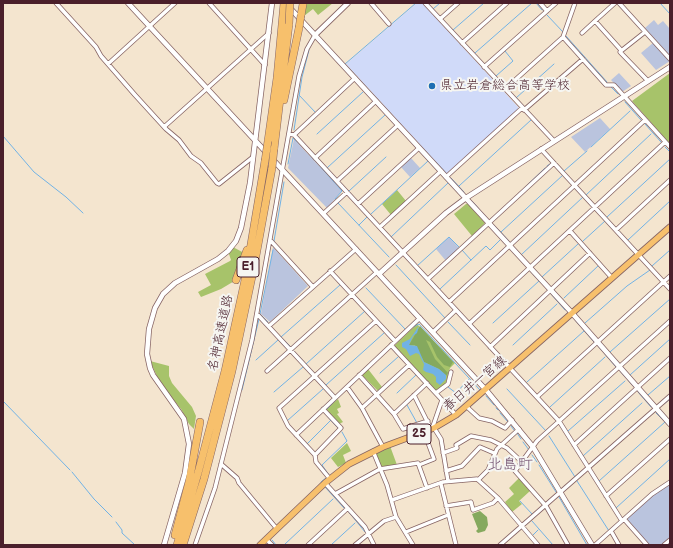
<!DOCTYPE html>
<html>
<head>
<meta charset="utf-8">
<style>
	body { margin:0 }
	#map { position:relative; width:673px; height:548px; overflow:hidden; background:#f4e5cf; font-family:"Balsamiq Sans",sans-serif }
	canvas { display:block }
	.frame { position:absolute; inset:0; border:4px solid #4a1f2b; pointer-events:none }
</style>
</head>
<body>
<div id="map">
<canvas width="673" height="548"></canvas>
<div class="frame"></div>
</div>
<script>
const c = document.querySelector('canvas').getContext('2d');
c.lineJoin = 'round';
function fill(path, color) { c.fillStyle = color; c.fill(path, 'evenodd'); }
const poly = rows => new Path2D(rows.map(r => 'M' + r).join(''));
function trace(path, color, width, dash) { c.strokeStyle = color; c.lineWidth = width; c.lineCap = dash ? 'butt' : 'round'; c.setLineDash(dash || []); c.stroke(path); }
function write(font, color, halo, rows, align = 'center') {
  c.font = font + ' "Balsamiq Sans","Klee One",sans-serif'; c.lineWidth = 4; c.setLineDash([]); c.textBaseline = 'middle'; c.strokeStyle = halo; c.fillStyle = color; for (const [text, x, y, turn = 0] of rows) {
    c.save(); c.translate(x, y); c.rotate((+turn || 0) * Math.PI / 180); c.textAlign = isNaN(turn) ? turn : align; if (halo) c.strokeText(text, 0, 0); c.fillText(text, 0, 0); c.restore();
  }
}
fill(poly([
	[417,3,422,3,519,108,447,174,346,64]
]), '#d0daf9');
fill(poly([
	[654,20,658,25,663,21,670,29,670,56,645,28],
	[653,43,670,61,656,70,641,53],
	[619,73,631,86,622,92,611,80],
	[600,118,610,129,585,152,571,137],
	[294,139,342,191,327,208,288,168],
	[411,158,420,168,410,177,401,167],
	[449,237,459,248,446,261,436,249],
	[273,247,308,286,270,322,261,314],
	[670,484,670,540,663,545,649,545,627,519,653,495]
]), '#bac4de');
fill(poly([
	[308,3,333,3,318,15,313,9,304,16,306,5],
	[670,73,670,144,632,101],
	[397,190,406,201,391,215,382,204],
	[466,204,468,204,485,223,472,236,454,214],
	[231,246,246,254,236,280,221,289,201,297,198,292,211,285,205,274,230,261,231,260,228,251],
	[417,324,455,363,450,368,446,383,436,392,394,346],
	[150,361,169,366,169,376,172,383,192,407,196,416,194,429,189,424,181,409,161,385],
	[368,369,382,387,378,391,362,375],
	[338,399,341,407,337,409,339,413,337,414,343,422,339,424,326,409],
	[347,443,351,451,343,455,346,463,338,467,331,458],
	[390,446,397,465,382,468,375,453],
	[519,478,530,491,519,501,522,504,512,512,505,502,514,494,509,488]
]), '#a7c36a');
fill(poly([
	[420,326,453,362,450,367,444,365,437,357,430,342,426,340,435,359,448,373,446,376,439,369,424,362,415,345,409,345],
	[480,511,487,517,488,525,485,531,478,533,476,531,478,529,472,514]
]), '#85a95e');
fill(poly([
	[419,326,417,333,413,336,409,345,417,346,424,362,439,369,446,375,446,379,440,385,436,382,436,377,433,374,426,372,423,370,424,364,419,354,416,353,410,356,406,349,402,347,402,343,410,339]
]), '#71b2e5');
trace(poly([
	[536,3,542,10],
	[660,3,670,14],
	[433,9,440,3],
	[547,15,563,32],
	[597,21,616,4],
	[453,30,484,3],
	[566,36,607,82],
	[475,53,532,3],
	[496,76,513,61,505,51],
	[611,87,618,94],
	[299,95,315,112],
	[516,98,554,64],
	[625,102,641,120],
	[645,124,661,142],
	[403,127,345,64,416,3],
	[294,130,302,77,309,50],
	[317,134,363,92],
	[3,136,34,172,66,197,83,213],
	[415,140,447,174],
	[591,147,630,111],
	[665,147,670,152],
	[308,153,342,191,335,199],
	[288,164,293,138,303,147],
	[547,166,550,164],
	[327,168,385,115],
	[564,171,587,151],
	[451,178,464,192],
	[459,186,531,120],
	[349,191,386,157],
	[346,195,338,203,389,257],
	[586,195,651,134],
	[514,198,545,168],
	[472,201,488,219],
	[371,214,428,161],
	[607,217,670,159],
	[493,224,509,241],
	[359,225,367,217],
	[501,232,563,175],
	[391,237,448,183],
	[628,240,670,201],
	[274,241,284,182],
	[582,242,605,221],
	[513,246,529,264],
	[462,250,471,260],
	[521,255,583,197],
	[396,265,445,318],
	[417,266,449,237,459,247],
	[652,266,670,250],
	[530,271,547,289],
	[542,277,578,244],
	[366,288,405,329],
	[440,289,486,246,490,250,500,240],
	[551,294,565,310],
	[564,298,598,266],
	[575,320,594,342],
	[268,322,260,314,273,250],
	[448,322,470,345],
	[493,323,539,281],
	[585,323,627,286,650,270],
	[413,327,419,324,480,390],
	[272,328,290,346],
	[281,337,340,285],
	[513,345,557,304],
	[598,346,616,367],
	[294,351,314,373],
	[610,352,670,299],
	[256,360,278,340],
	[306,364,365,311],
	[620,371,634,387],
	[380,373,398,357],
	[630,375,670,339],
	[318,377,334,395],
	[527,382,584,331],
	[326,385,384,333],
	[448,387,456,393,469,379],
	[507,389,546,431],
	[242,390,259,319],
	[274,392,303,367],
	[638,392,651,407],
	[397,393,416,375],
	[648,395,670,376],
	[486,396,494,405],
	[3,401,70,470],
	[664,404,670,399],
	[407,405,417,423],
	[550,407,605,357],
	[496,408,498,410],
	[327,409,338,398],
	[500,413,508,422],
	[327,416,338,428],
	[287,421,323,389],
	[511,426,514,430],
	[568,431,625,381],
	[517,433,521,439],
	[549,436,575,477],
	[523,442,529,450],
	[307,444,331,420],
	[532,455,537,462],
	[583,456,642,403],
	[539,465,556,492],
	[72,472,94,499,112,517],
	[329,475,322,465,347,441,342,432],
	[577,481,609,531],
	[599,481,665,422,656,413],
	[321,482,326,478],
	[325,487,344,508],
	[559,497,587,545],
	[520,501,532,514],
	[616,508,670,459],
	[348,511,365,532],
	[532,521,553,545],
	[116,522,122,530,122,533,135,545],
	[533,535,538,530],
	[272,540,276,545],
	[284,545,333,499],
	[331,545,355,523]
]), '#71b2e5', 1);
const minor = poly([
	[56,3,96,47,101,56,135,95,166,129,179,140,191,156,201,163,217,183,219,184,253,157],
	[209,3,265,65],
	[371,3,389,24],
	[425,3,554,141],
	[540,3,547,11],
	[615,3,595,21,621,50,620,52,648,81],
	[619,3,670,59],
	[440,19,458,3],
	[582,33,595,21],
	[563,37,606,85,614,85,670,147],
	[462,43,507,3],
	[621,51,645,32],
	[108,64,175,3],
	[484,67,556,3],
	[505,89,563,37,575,3],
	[524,110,583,59],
	[164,127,269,33],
	[289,134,294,135,559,421,622,521],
	[294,135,355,78],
	[541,149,670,289],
	[315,158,376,101],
	[446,177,522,108],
	[337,181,398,125],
	[358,204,419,148],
	[324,213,347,192],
	[380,227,441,171],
	[616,230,670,180],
	[570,231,612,278],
	[271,241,313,287],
	[330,271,395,341],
	[428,279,554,163],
	[449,302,645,120],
	[257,314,335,398],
	[469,324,665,142],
	[269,326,356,249],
	[433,332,456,310],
	[391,345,456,415],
	[490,347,590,253],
	[267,371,377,272],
	[359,375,394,414,403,429,428,421],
	[347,387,362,408],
	[638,387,670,358],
	[436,393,448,384,451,372],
	[414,395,431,429],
	[537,397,670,276],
	[467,407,479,418,492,421,505,428,512,420],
	[323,409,341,428,315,455,316,462,330,479],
	[394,414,427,383],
	[434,428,441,439,448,481],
	[432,429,442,400],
	[296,435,420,318],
	[574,445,638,387],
	[383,447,362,408,409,365],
	[373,451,387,485,396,517,413,545],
	[443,453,457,448,456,445,471,436,491,440,507,448,522,462],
	[315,455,288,426,279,408,376,321],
	[221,464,237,478,239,483,277,529],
	[419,465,434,459,424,432],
	[446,471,462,466,480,447,494,453],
	[478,480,488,470,497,449,519,429],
	[325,483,365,527,374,545],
	[441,484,456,545],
	[335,494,380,469,418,463,427,488],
	[606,496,670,439],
	[392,500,443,482,477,479,498,498,538,545],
	[446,506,471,502,473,510,493,503,498,498],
	[624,519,647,545],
	[611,531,619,545],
	[406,532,448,515],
	[266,539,272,545],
	[195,545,215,488,252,340,299,76,307,49,315,35],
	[308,545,348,508],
	[355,545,384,521,396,517],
	[500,545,670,396],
	[568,545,546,506,515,471,537,441,670,321],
	[595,545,652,494,670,482],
	[664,545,670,540]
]);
const tertiary = poly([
	[128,3,486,390,533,447,592,545],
	[289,7,572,313,670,424],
	[315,35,348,3],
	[379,274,446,213,466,198,670,67],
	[164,545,185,473,189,444,184,419,153,375,150,368,147,354,149,329,155,308,163,294,175,283,218,259,228,251,236,241,241,228,250,183,272,3]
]);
const primary = poly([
	[260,545,325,483,349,464,383,447,434,428,456,415,670,227]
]);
const motorway = poly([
	[301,15,303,4],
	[284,100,299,28],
	[268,141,277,78,284,3],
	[274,149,289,24],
	[236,280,247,250],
	[175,535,189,482,200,422],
	[177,545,198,473,225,371,245,280,265,161],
	[183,545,204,479,232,371,253,272,272,168]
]);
trace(minor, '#866464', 5);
trace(tertiary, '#866464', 6);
trace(primary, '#866464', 7);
trace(motorway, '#866464', 8);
trace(minor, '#fff', 3.5);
trace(tertiary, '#fff', 4.5);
trace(primary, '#f7c06c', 5.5);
trace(motorway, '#f7c06c', 7);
const motorwayBridge = poly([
	[289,24,290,3],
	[299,28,301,15],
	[265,161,268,141],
	[272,168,274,149]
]);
trace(motorwayBridge, '#866464', 8, []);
trace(motorwayBridge, '#f7c06c', 7);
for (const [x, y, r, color] of [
	[432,86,4,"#1f6fb2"]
]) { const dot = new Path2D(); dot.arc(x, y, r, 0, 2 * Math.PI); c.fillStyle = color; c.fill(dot); trace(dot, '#f6f6f2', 1.5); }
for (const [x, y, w] of [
	[248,267,22],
	[419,434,24]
]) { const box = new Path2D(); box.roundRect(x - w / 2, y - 10, w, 20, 3); c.fillStyle = '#f6f6f2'; c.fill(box); trace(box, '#4a1f2b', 1); }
write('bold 12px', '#4a1f2b', null, [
	["E1",248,267],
	["25",419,434]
]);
write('13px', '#4a1f2b', '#f6f6f2', [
	["県立岩倉総合高等学校",440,86]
], 'left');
write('13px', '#4a1f2b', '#f6f6f2', [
	["名神高速道路",221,333,-78],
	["春日井一宮線",475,384,-40]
]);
write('15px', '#72506f', '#f6f6f2', [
	["北島町",510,465]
]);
</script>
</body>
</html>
